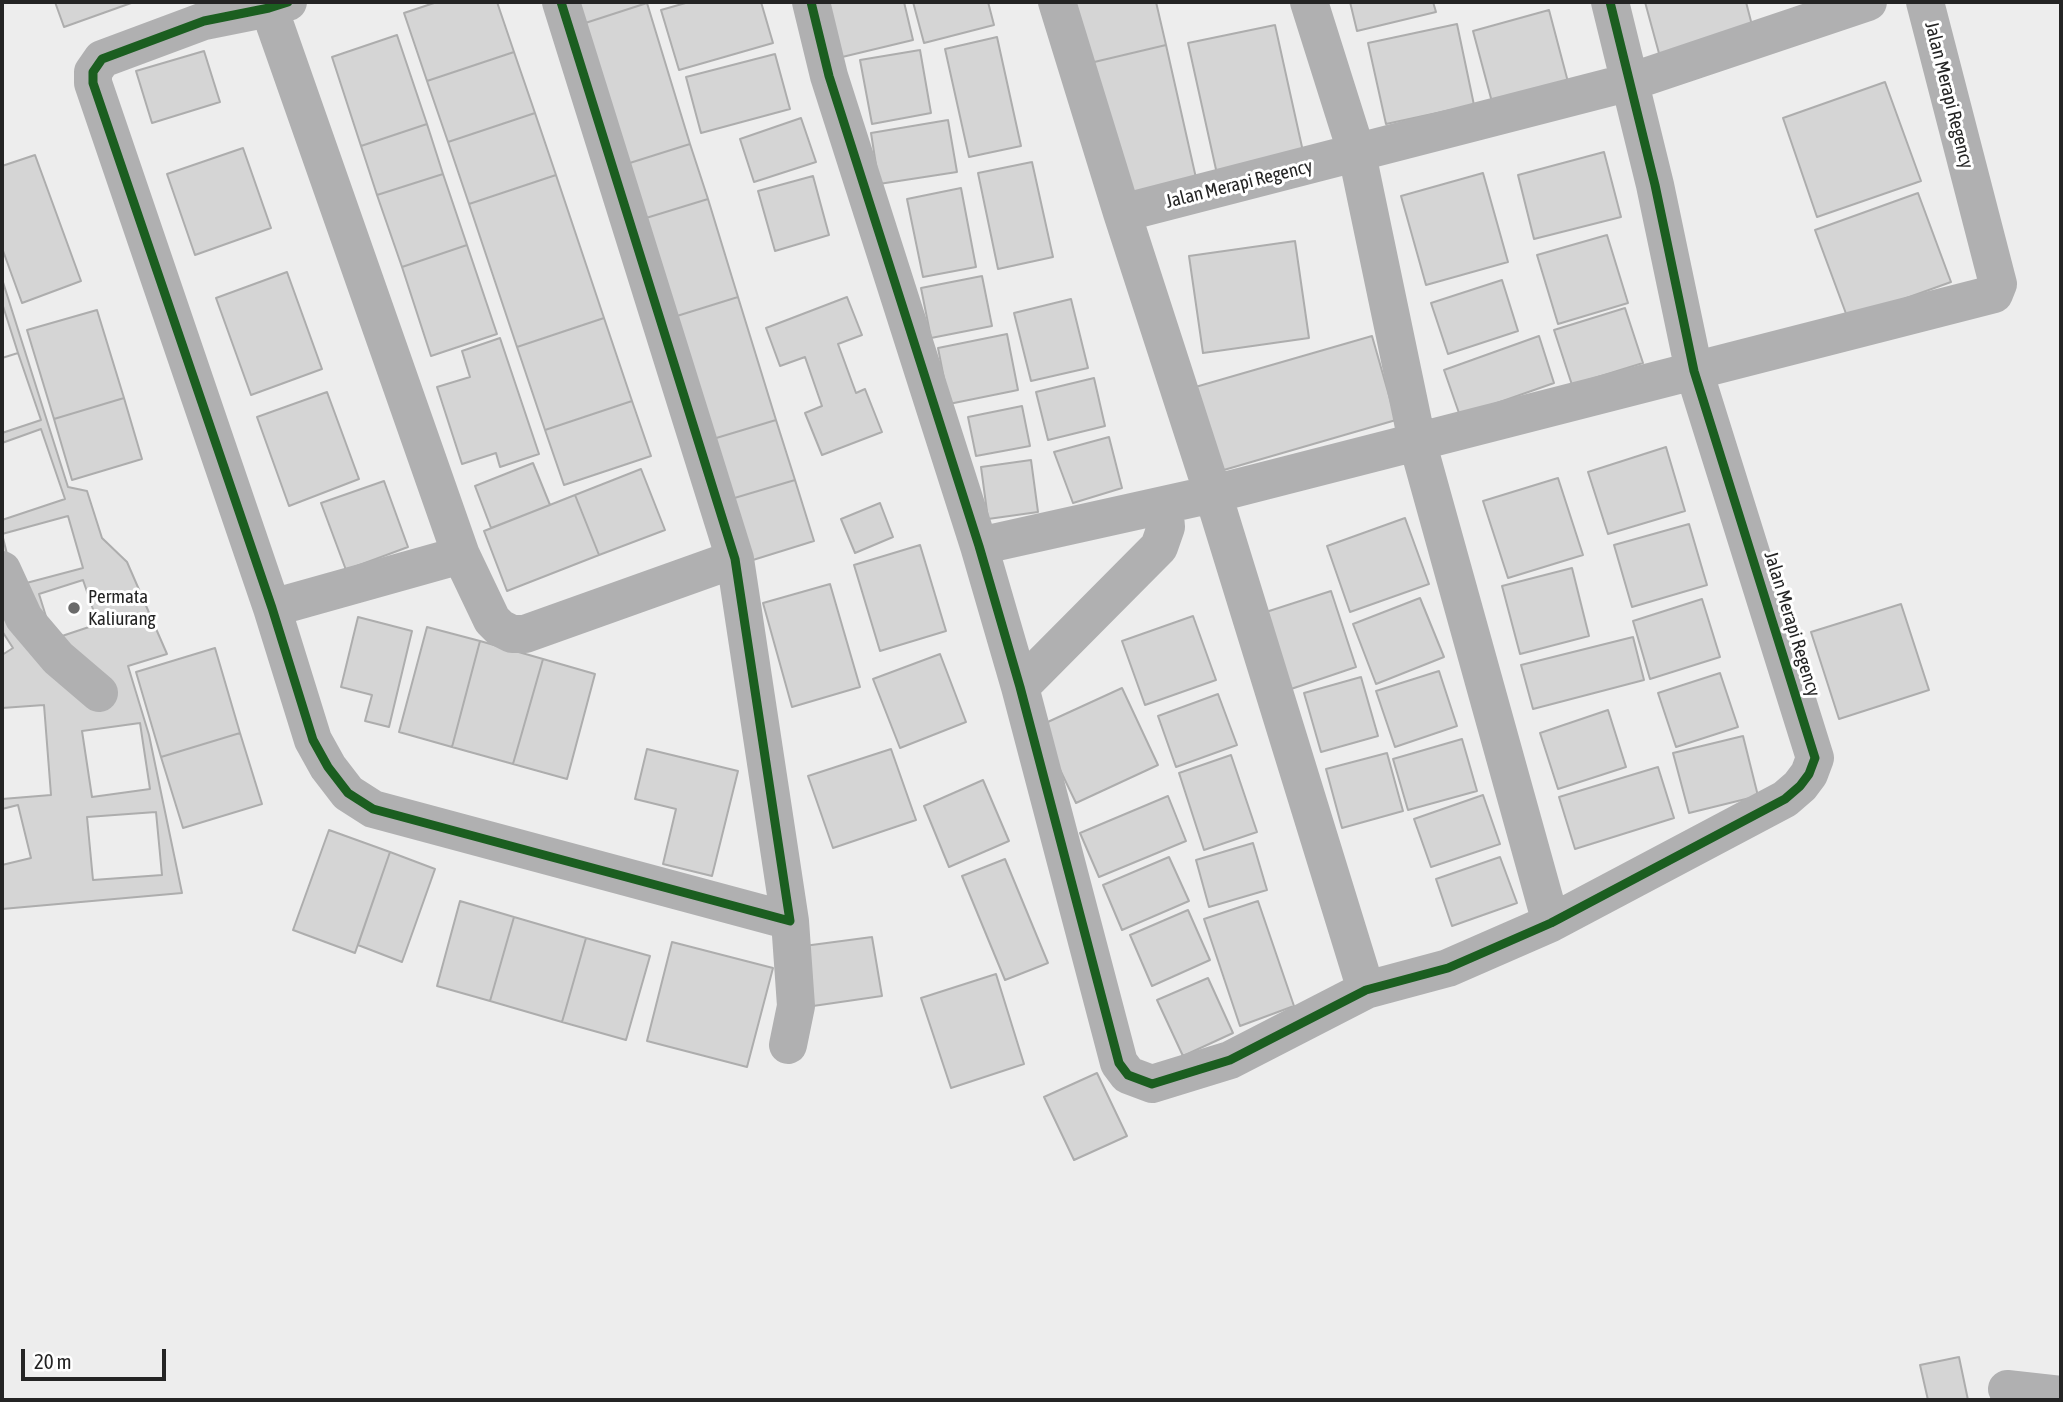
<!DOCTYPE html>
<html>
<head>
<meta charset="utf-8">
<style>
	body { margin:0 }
	#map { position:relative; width:2063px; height:1402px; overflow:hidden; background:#ededed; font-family:"Asap Condensed",sans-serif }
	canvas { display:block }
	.frame { position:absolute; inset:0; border:4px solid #242424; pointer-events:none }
	.scale { position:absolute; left:21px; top:1349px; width:145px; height:32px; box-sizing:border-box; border:4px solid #242424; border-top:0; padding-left:9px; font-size:21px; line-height:24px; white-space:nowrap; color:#242424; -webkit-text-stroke:5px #fff; paint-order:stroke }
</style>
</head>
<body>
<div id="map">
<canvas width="2063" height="1402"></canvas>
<div class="frame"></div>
<div class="scale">20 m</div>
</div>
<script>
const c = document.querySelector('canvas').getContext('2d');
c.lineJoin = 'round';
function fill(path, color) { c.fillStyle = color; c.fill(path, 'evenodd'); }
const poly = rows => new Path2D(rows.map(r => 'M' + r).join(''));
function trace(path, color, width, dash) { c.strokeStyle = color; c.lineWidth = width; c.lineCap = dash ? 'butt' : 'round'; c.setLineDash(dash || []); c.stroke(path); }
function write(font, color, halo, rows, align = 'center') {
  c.font = font + ' "Asap Condensed",sans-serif'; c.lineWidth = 6; c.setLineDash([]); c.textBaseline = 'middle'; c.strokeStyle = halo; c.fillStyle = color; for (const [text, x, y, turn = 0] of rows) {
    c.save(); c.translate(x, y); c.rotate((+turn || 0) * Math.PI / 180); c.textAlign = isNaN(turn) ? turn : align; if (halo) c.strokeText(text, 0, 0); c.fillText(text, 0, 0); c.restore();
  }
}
const building = poly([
	[55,2,134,2,64,27,55,2],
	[437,2,497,2,514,52,427,81,404,13,437,2],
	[565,2,646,2,647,3,573,27,565,2],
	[689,2,761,2,773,43,679,70,661,10,689,2],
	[825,2,904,2,913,40,838,58,825,2],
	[913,2,988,2,994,25,924,43,913,2],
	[1075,2,1156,2,1166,45,1090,63,1075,2],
	[1350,2,1433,2,1436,12,1357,31,1350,2],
	[1645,2,1746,2,1754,33,1660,57,1645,2],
	[647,3,690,144,617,167,573,27,647,3],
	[1549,10,1568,82,1492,102,1473,31,1549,10],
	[1457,24,1474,105,1386,124,1368,43,1457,24],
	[1275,25,1304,156,1217,174,1188,43,1275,25],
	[397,35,427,124,361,146,332,57,397,35],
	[997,37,1021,146,969,157,945,49,997,37],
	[1166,45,1196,178,1120,195,1090,63,1166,45],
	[920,50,931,113,872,124,860,60,920,50],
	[204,51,220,102,152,123,136,71,204,51],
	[514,52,535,113,448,142,427,81,514,52],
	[775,54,790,109,701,133,686,77,775,54],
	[1885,82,1921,181,1817,217,1783,118,1885,82],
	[535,113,556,175,469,204,448,142,535,113],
	[801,118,816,162,754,182,740,139,801,118],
	[948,120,957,172,879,184,871,133,948,120],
	[427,124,443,174,377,195,361,146,427,124],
	[690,144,708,199,633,222,617,167,690,144],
	[243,148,271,228,195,255,167,174,243,148],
	[1604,152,1621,217,1534,239,1518,175,1604,152],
	[35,155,81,281,22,303,2,248,2,166,35,155],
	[1032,162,1053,257,998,269,978,173,1032,162],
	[1483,173,1508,262,1426,285,1401,196,1483,173],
	[443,174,467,245,402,267,377,195,443,174],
	[556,175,604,318,517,347,469,204,556,175],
	[813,176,829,235,775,251,758,191,813,176],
	[961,188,976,267,923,277,907,199,961,188],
	[1918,193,1951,282,1848,319,1815,230,1918,193],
	[708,199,738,297,664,320,633,222,708,199],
	[1607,235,1628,303,1558,324,1537,255,1607,235],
	[1295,241,1309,338,1203,353,1189,256,1295,241],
	[467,245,497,334,431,356,402,267,467,245],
	[287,272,322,369,251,395,216,298,287,272],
	[982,276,992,326,931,338,921,288,982,276],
	[2,279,68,487,87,491,102,538,127,562,167,654,128,666,149,735,182,893,2,909,2,279],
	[1502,280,1518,331,1448,354,1431,303,1502,280],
	[738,297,776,420,703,442,664,320,738,297],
	[847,297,862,335,838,344,856,393,865,389,882,432,822,455,805,413,822,406,805,357,780,366,766,328,847,297],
	[1071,299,1088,368,1031,381,1014,313,1071,299],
	[2,303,18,353,2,358,2,303],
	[1625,308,1643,363,1572,385,1554,330,1625,308],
	[97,310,124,398,54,419,27,330,97,310],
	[604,318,632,401,545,430,517,347,604,318],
	[1007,334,1018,390,949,404,938,348,1007,334],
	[1372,336,1396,420,1210,474,1185,390,1372,336],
	[1539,336,1554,383,1460,416,1444,370,1539,336],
	[500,338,539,454,500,467,496,453,462,464,437,387,470,377,462,351,500,338],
	[18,353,41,420,2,433,2,358,18,353],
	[1094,378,1105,426,1048,440,1036,392,1094,378],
	[327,392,359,479,289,506,257,417,327,392],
	[124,398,142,459,72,480,54,419,124,398],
	[632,401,651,456,564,485,545,430,632,401],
	[1022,406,1030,446,976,456,968,417,1022,406],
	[776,420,795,480,721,502,703,442,776,420],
	[41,429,65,499,2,520,2,443,41,429],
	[1109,437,1122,488,1073,503,1054,452,1109,437],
	[1666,447,1685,511,1608,534,1588,472,1666,447],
	[1031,460,1038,512,988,519,981,467,1031,460],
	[533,463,550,505,491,528,475,486,533,463],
	[641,469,665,530,599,555,575,495,641,469],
	[1558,478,1583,555,1508,578,1483,501,1558,478],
	[795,480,814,541,740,564,721,502,795,480],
	[384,481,408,547,346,570,321,503,384,481],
	[575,495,599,555,507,591,484,531,575,495],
	[880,503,893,537,855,553,841,519,880,503],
	[68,516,83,568,15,586,2,534,68,516],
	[1405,518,1429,584,1350,612,1327,546,1405,518],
	[1689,524,1707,585,1632,607,1614,545,1689,524],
	[920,545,946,631,880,651,854,565,920,545],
	[1572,568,1589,636,1520,654,1502,586,1572,568],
	[83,580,98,624,53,639,39,594,83,580],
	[830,584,860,687,792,707,763,603,830,584],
	[1331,591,1356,667,1291,689,1266,612,1331,591],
	[1420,598,1444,657,1376,684,1353,624,1420,598],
	[1702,599,1720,657,1650,679,1633,621,1702,599],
	[1901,604,1929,690,1839,719,1811,632,1901,604],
	[1193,616,1216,680,1145,705,1122,641,1193,616],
	[358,617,412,631,389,727,365,721,372,695,341,687,358,617],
	[427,627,480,641,452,747,399,732,427,627],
	[2,631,13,648,2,655,2,631],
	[1633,637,1644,680,1533,709,1521,665,1633,637],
	[480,641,543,659,513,764,452,747,480,641],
	[215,648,240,733,161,757,136,672,215,648],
	[940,654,966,722,900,748,873,679,940,654],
	[543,659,595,674,567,779,513,764,543,659],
	[1439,671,1457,726,1395,747,1376,691,1439,671],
	[1720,673,1738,727,1676,747,1658,693,1720,673],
	[1361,677,1378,736,1321,752,1304,693,1361,677],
	[1122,688,1158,765,1076,803,1039,726,1122,688],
	[1218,694,1237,745,1176,767,1158,716,1218,694],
	[44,705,51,795,2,799,2,708,44,705],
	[1608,710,1626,767,1558,789,1540,733,1608,710],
	[140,723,150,789,92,797,82,731,140,723],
	[240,733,262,804,183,828,161,757,240,733],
	[1743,736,1758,796,1689,813,1673,753,1743,736],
	[1462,739,1477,791,1408,810,1393,759,1462,739],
	[647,749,738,771,712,876,663,864,676,809,635,799,647,749],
	[891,749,916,820,833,848,808,776,891,749],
	[1387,753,1403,811,1342,828,1326,769,1387,753],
	[1231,755,1257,832,1204,850,1179,773,1231,755],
	[1658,767,1674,818,1575,849,1559,797,1658,767],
	[983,780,1009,841,949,867,924,806,983,780],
	[1483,795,1500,844,1431,867,1414,819,1483,795],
	[1168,796,1186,841,1099,877,1080,833,1168,796],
	[18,805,31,858,2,865,2,809,18,805],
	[156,812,162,875,93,880,87,817,156,812],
	[329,830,390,852,355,953,293,930,329,830],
	[1253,843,1267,890,1209,907,1196,860,1253,843],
	[390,852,435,869,402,962,358,945,390,852],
	[1169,857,1189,901,1122,930,1103,885,1169,857],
	[1500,857,1517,903,1452,926,1436,879,1500,857],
	[1005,859,1048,963,1005,980,962,876,1005,859],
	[460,901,514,917,490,1001,437,986,460,901],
	[1258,901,1294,1006,1240,1026,1204,919,1258,901],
	[1188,910,1210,960,1152,986,1130,935,1188,910],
	[514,917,586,938,562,1022,490,1001,514,917],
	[872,937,882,996,813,1006,804,946,872,937],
	[586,938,650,956,626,1040,562,1022,586,938],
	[672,942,773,968,747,1067,647,1041,672,942],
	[996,974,1024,1064,951,1088,921,998,996,974],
	[1208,978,1233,1033,1183,1056,1157,1000,1208,978],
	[1097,1073,1127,1136,1074,1160,1044,1097,1097,1073],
	[1959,1357,1968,1400,1928,1400,1920,1365,1959,1357]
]);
fill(building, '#d5d5d5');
trace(building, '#adadad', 2);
trace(poly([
	[288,2,269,8,204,21,102,59,93,72,93,83,272,608,313,740,328,767,348,793,373,809,790,921,735,559,561,2],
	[811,2,829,76,979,546,1020,687,1119,1063,1128,1075,1152,1084,1230,1060,1366,990,1448,968,1551,923,1785,799,1800,786,1809,774,1815,758,1694,371,1655,185,1610,2],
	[1309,2,1357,154,1417,441,1551,923],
	[269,8,461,555],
	[1122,213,1630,82,1868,2],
	[979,546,1213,494,1122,213,1057,2],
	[2,570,24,618,58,658,99,693],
	[272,608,461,555,492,620,500,628,512,634,525,634,735,559],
	[1020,687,1159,547,1166,527,1164,505],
	[1366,990,1213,494,1994,294,1998,284,1925,2],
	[788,1045,796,1006,790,921],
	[2007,1389,2061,1395]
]), '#b0b0b1', 38);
trace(poly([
	[288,2,269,8,204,21,102,59,93,72,93,83,272,608,313,740,328,767,348,793,373,809,790,921,735,559,561,2],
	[811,2,829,76,979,546,1020,687,1119,1063,1128,1075,1152,1084,1230,1060,1366,990,1448,968,1551,923,1785,799,1800,786,1809,774,1815,758,1694,371,1655,185,1610,2]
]), '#1b5e20', 9);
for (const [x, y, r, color] of [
	[74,608,7,"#6a6a6a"]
]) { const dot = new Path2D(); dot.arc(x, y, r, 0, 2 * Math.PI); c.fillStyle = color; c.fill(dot); trace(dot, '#fff', 2.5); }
write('19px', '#242424', '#fff', [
	["Jalan Merapi Regency",1949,95,76],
	["Jalan Merapi Regency",1239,184,-14],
	["Jalan Merapi Regency",1792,624,73]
]);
write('19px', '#242424', '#fff', [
	["Permata",88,597],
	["Kaliurang",88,619]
], 'left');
</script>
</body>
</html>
